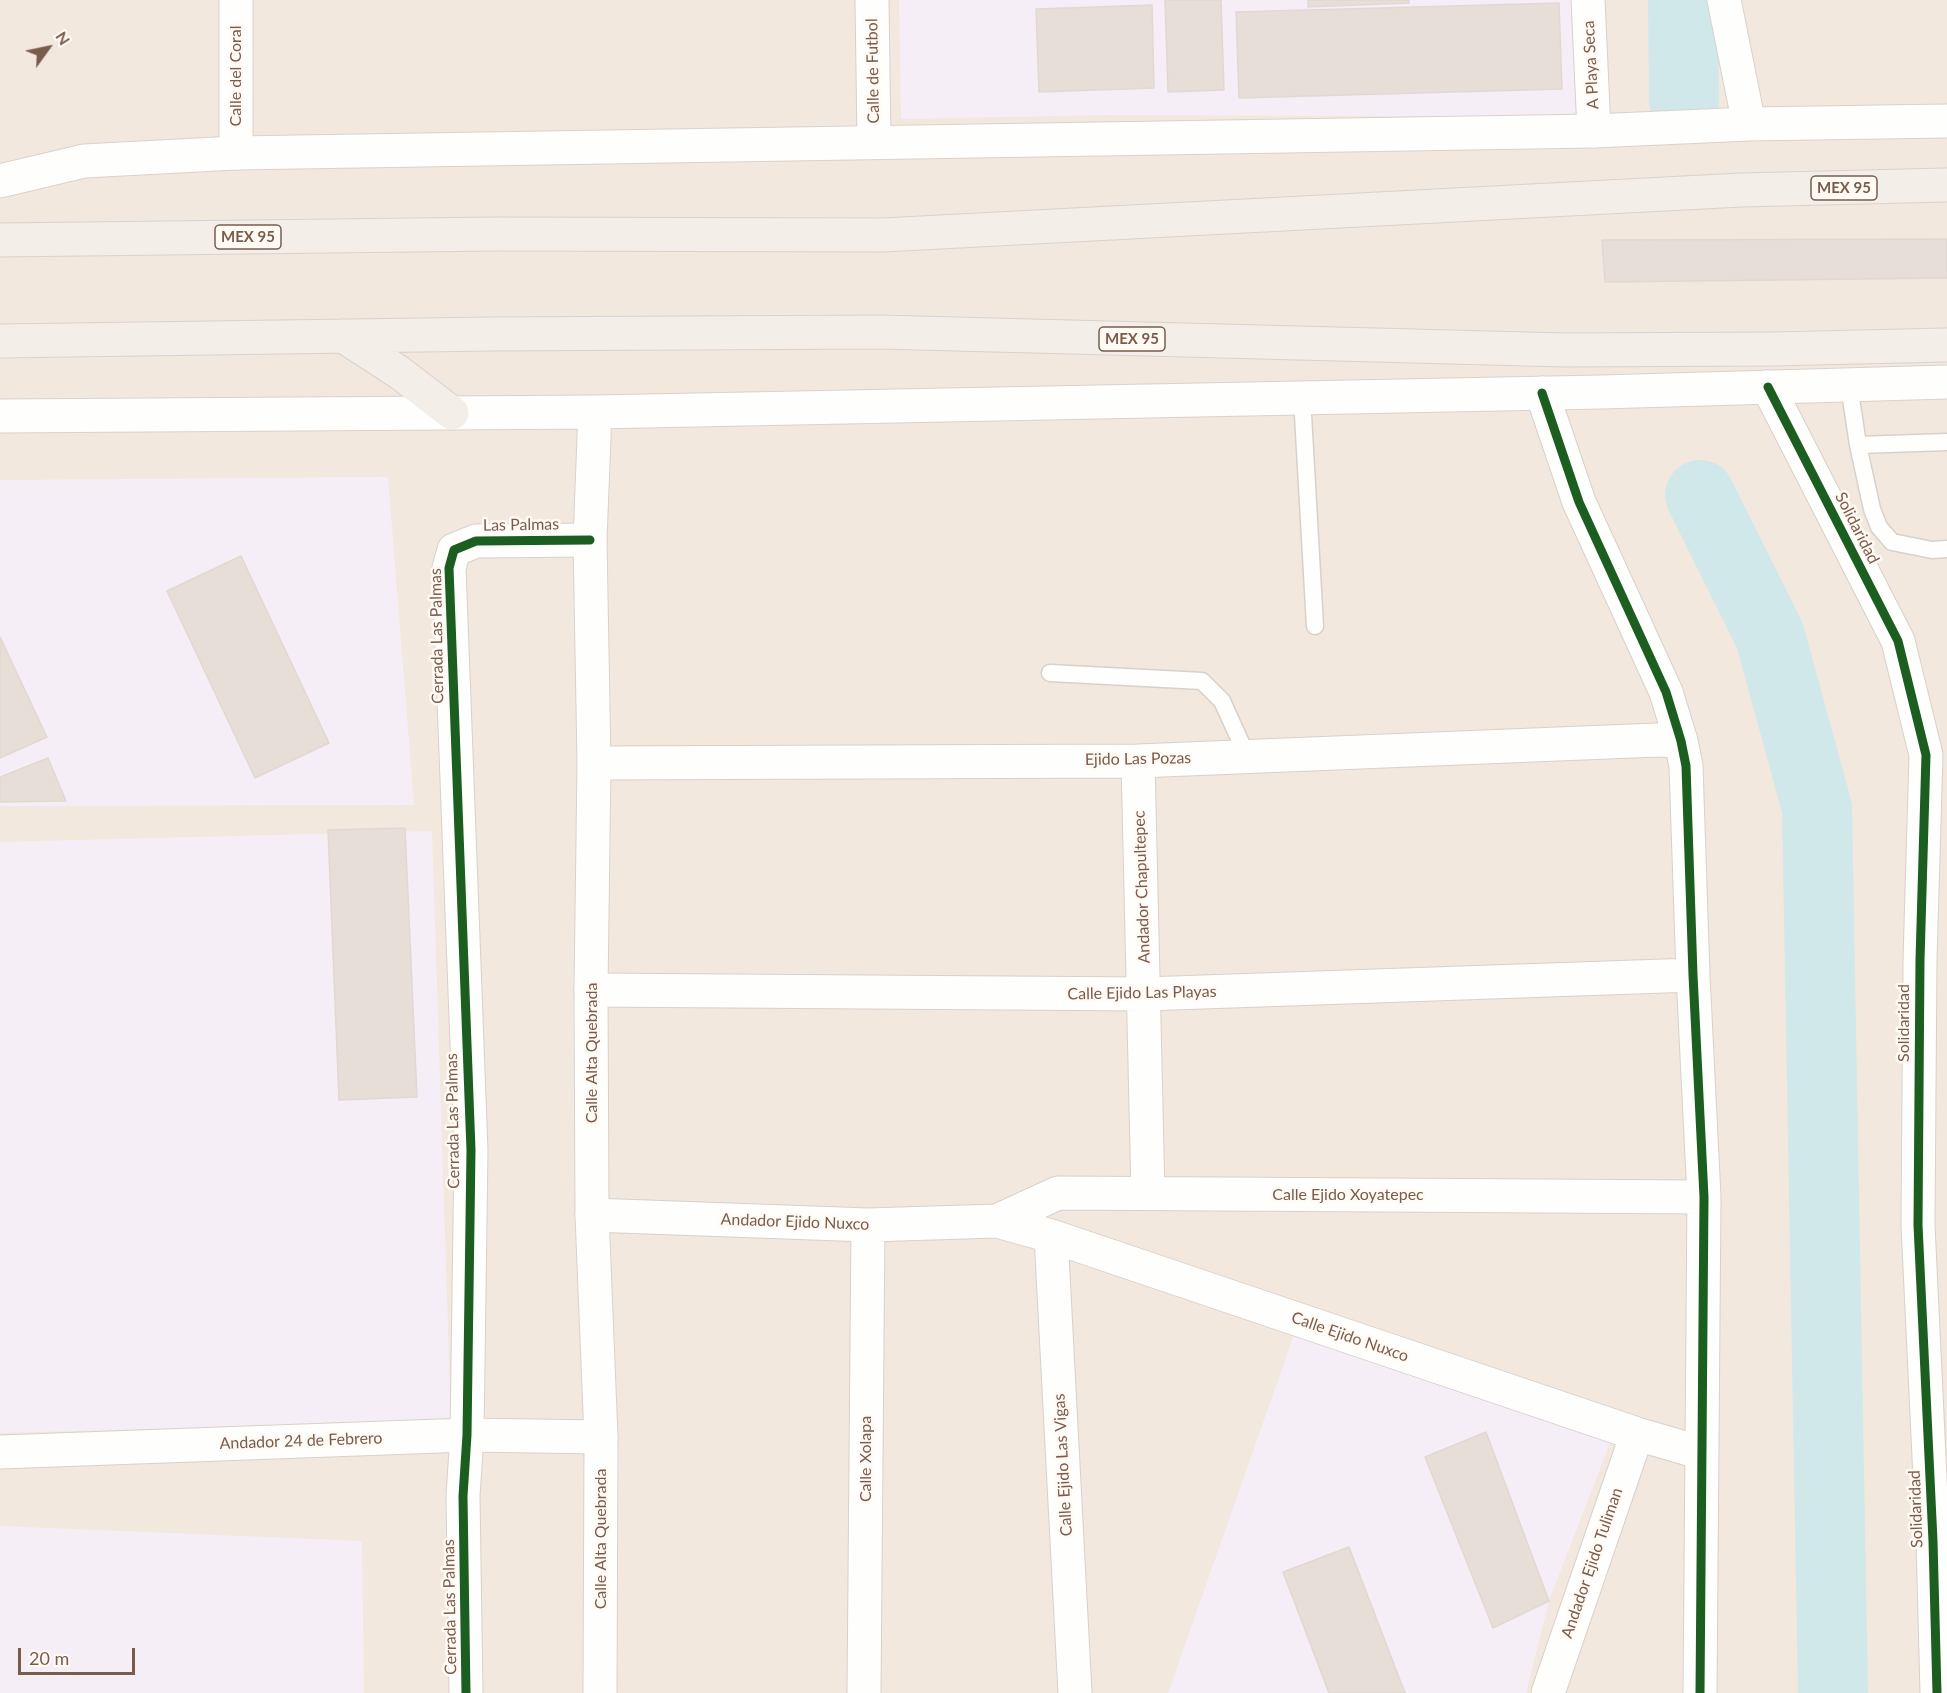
<!DOCTYPE html>
<html>
<head>
<meta charset="utf-8">
<style>
	body { margin:0 }
	#map { position:relative; width:1947px; height:1693px; overflow:hidden; background:#f9f5f0; font-family:Lato,sans-serif }
	canvas { display:block }
	.north { position:absolute; left:18px; top:18px; width:60px; height:60px; -webkit-text-stroke:4px #fffaf3; paint-order:stroke; rotate:57deg; font-size:16px; font-weight:700; line-height:24px; text-align:center; color:#7a5c4d }
	.north::after { content:''; display:block; margin:auto; width:21px; height:27px; background:#7a5c4d; clip-path:polygon(50% 0,100% 100%,50% 72%,0 100%) }
	.scale { position:absolute; left:18px; top:1648px; width:117px; height:27px; box-sizing:border-box; border:3px solid #7a5c4d; border-top:0; padding-left:8px; font-size:18px; line-height:21px; white-space:nowrap; color:#7a5c4d; -webkit-text-stroke:4px #fffaf3; paint-order:stroke }
</style>
</head>
<body>
<div id="map">
<canvas width="1947" height="1693"></canvas>
<div class="north">N</div>
<div class="scale">20 m</div>
</div>
<script>
const c = document.querySelector('canvas').getContext('2d');
c.lineJoin = 'round';
function fill(path, color) { c.fillStyle = color; c.fill(path, 'evenodd'); }
const poly = rows => new Path2D(rows.map(r => 'M' + r).join(''));
function trace(path, color, width, dash) { c.strokeStyle = color; c.lineWidth = width; c.lineCap = dash ? 'butt' : 'round'; c.setLineDash(dash || []); c.stroke(path); }
function write(font, color, halo, rows, align = 'center') {
  c.font = font + ' Lato,sans-serif'; c.lineWidth = 5; c.setLineDash([]); c.textBaseline = 'middle'; c.strokeStyle = halo; c.fillStyle = color; for (const [text, x, y, turn = 0] of rows) {
    c.save(); c.translate(x, y); c.rotate((+turn || 0) * Math.PI / 180); c.textAlign = isNaN(turn) ? turn : align; if (halo) c.strokeText(text, 0, 0); c.fillText(text, 0, 0); c.restore();
  }
}
fill(poly([
	[0,0,1947,0,1947,1693,0,1693]
]), '#f2e8de');
fill(poly([
	[899,0,1596,0,1585,117,1106,115,901,119],
	[388,477,414,805,0,806,0,480],
	[432,831,451,1421,0,1433,0,842],
	[1296,1329,1610,1443,1549,1601,1526,1693,1168,1693],
	[0,1526,362,1541,364,1693,0,1693]
]), '#f6eef6');
trace(poly([
	[1683,0,1684,102],
	[1700,495,1770,636,1817,808,1833,1693]
]), '#d0e8ea', 70);
const building = poly([
	[1165,0,1221,0,1224,90,1168,92,1165,0],
	[1308,0,1409,0,1409,3,1308,7,1308,0],
	[1559,3,1562,89,1239,98,1236,12,1559,3],
	[1152,5,1154,88,1039,92,1036,9,1152,5],
	[1947,239,1947,278,1605,282,1602,240,1947,239],
	[241,556,329,743,255,778,167,591,241,556],
	[0,637,47,737,0,758,0,637],
	[48,758,66,801,0,802,0,777,48,758],
	[405,828,417,1097,339,1100,328,830,405,828],
	[1486,1432,1549,1601,1493,1628,1425,1457,1486,1432],
	[1349,1547,1405,1693,1329,1693,1283,1572,1349,1547]
]);
fill(building, '#e6ded7');
trace(building, '#e2d8d2', 1.5);
const service = poly([
	[1849,385,1858,445,1872,509,1879,527,1892,542,1932,550,1947,549],
	[1302,397,1315,626],
	[1858,445,1947,442],
	[1050,673,1202,681,1222,701,1247,756]
]);
const minor = poly([
	[872,0,874,142],
	[1588,0,1594,131],
	[236,153,236,0],
	[1768,387,1898,641,1926,755,1920,960,1918,1225,1933,1541,1937,1693],
	[1542,393,1579,502,1666,692,1681,741,1686,766,1693,975,1704,1197,1700,1693],
	[1138,761,1148,1194],
	[594,763,1138,761,1657,740,1681,741],
	[591,990,1145,994,1693,975],
	[592,1215,868,1225,997,1221,1051,1236,1637,1434,1702,1453],
	[997,1221,1058,1193,1704,1197],
	[1051,1236,1075,1693],
	[0,1452,467,1435,601,1437],
	[466,1693,463,1496,467,1435,471,1150,449,568,454,550,476,541,590,540],
	[864,1693,868,1225],
	[1548,1693,1637,1434]
]);
const secondary = poly([
	[1724,0,1749,124],
	[0,181,84,161,236,153,1594,131,1749,124,1947,121],
	[595,412,590,540,594,763,591,990,592,1215,601,1437,600,1693],
	[0,416,595,412,1601,392,1947,382]
]);
const primary = poly([
	[0,240,496,234,883,235,1741,190,1947,185],
	[343,336,400,373,452,413],
	[0,341,491,334,880,332,1565,350,1773,349,1947,345]
]);
trace(service, '#d7d1cb', 19);
trace(minor, '#d7d1cb', 35);
trace(secondary, '#d9d2cb', 35);
trace(primary, '#dad1cc', 35);
trace(service, '#fefefd', 16);
trace(minor, '#fefefd', 33);
trace(secondary, '#fefefd', 33);
trace(primary, '#f3eee8', 33);
trace(poly([
	[1768,387,1898,641,1926,755,1920,960,1918,1225,1933,1541,1937,1693],
	[1542,393,1579,502,1666,692,1681,741,1686,766,1693,975,1704,1197,1700,1693],
	[466,1693,463,1496,467,1435,471,1150,449,568,454,550,476,541,590,540]
]), '#1b5e20', 9);
for (const [x, y, w] of [
	[1844,188,66],
	[248,237,66],
	[1132,339,66]
]) { const box = new Path2D(); box.roundRect(x - w / 2, y - 12, w, 24, 4.5); c.fillStyle = '#fffaf3'; c.fill(box); trace(box, '#7a5c4d', 1.5); }
write('bold 15px', '#7a5c4d', null, [
	["MEX 95",1844,188],
	["MEX 95",248,237],
	["MEX 95",1132,339]
]);
write('16px', '#7a5c4d', '#fffaf3', [
	["A Playa Seca",1591,65,-93],
	["Calle de Futbol",873,71,-91],
	["Calle del Coral",236,76,-90],
	["Las Palmas",521,525,-1],
	["Solidaridad",1857,528,63],
	["Cerrada Las Palmas",437,636,-91],
	["Ejido Las Pozas",1138,759,-1],
	["Andador Chapultepec",1142,887,-92],
	["Calle Ejido Las Playas",1142,993,-1],
	["Solidaridad",1904,1023,-90],
	["Calle Alta Quebrada",592,1053,-90],
	["Cerrada Las Palmas",453,1121,-91],
	["Calle Ejido Xoyatepec",1348,1195],
	["Andador Ejido Nuxco",795,1222,2],
	["Calle Ejido Nuxco",1350,1337,19],
	["Andador 24 de Febrero",301,1441,-2],
	["Calle Xolapa",866,1459,-90],
	["Calle Ejido Las Vigas",1063,1465,-93],
	["Solidaridad",1916,1509,-92],
	["Calle Alta Quebrada",601,1539,-90],
	["Andador Ejido Tuliman",1592,1563,-71],
	["Cerrada Las Palmas",450,1607,-91]
]);
</script>
</body>
</html>
